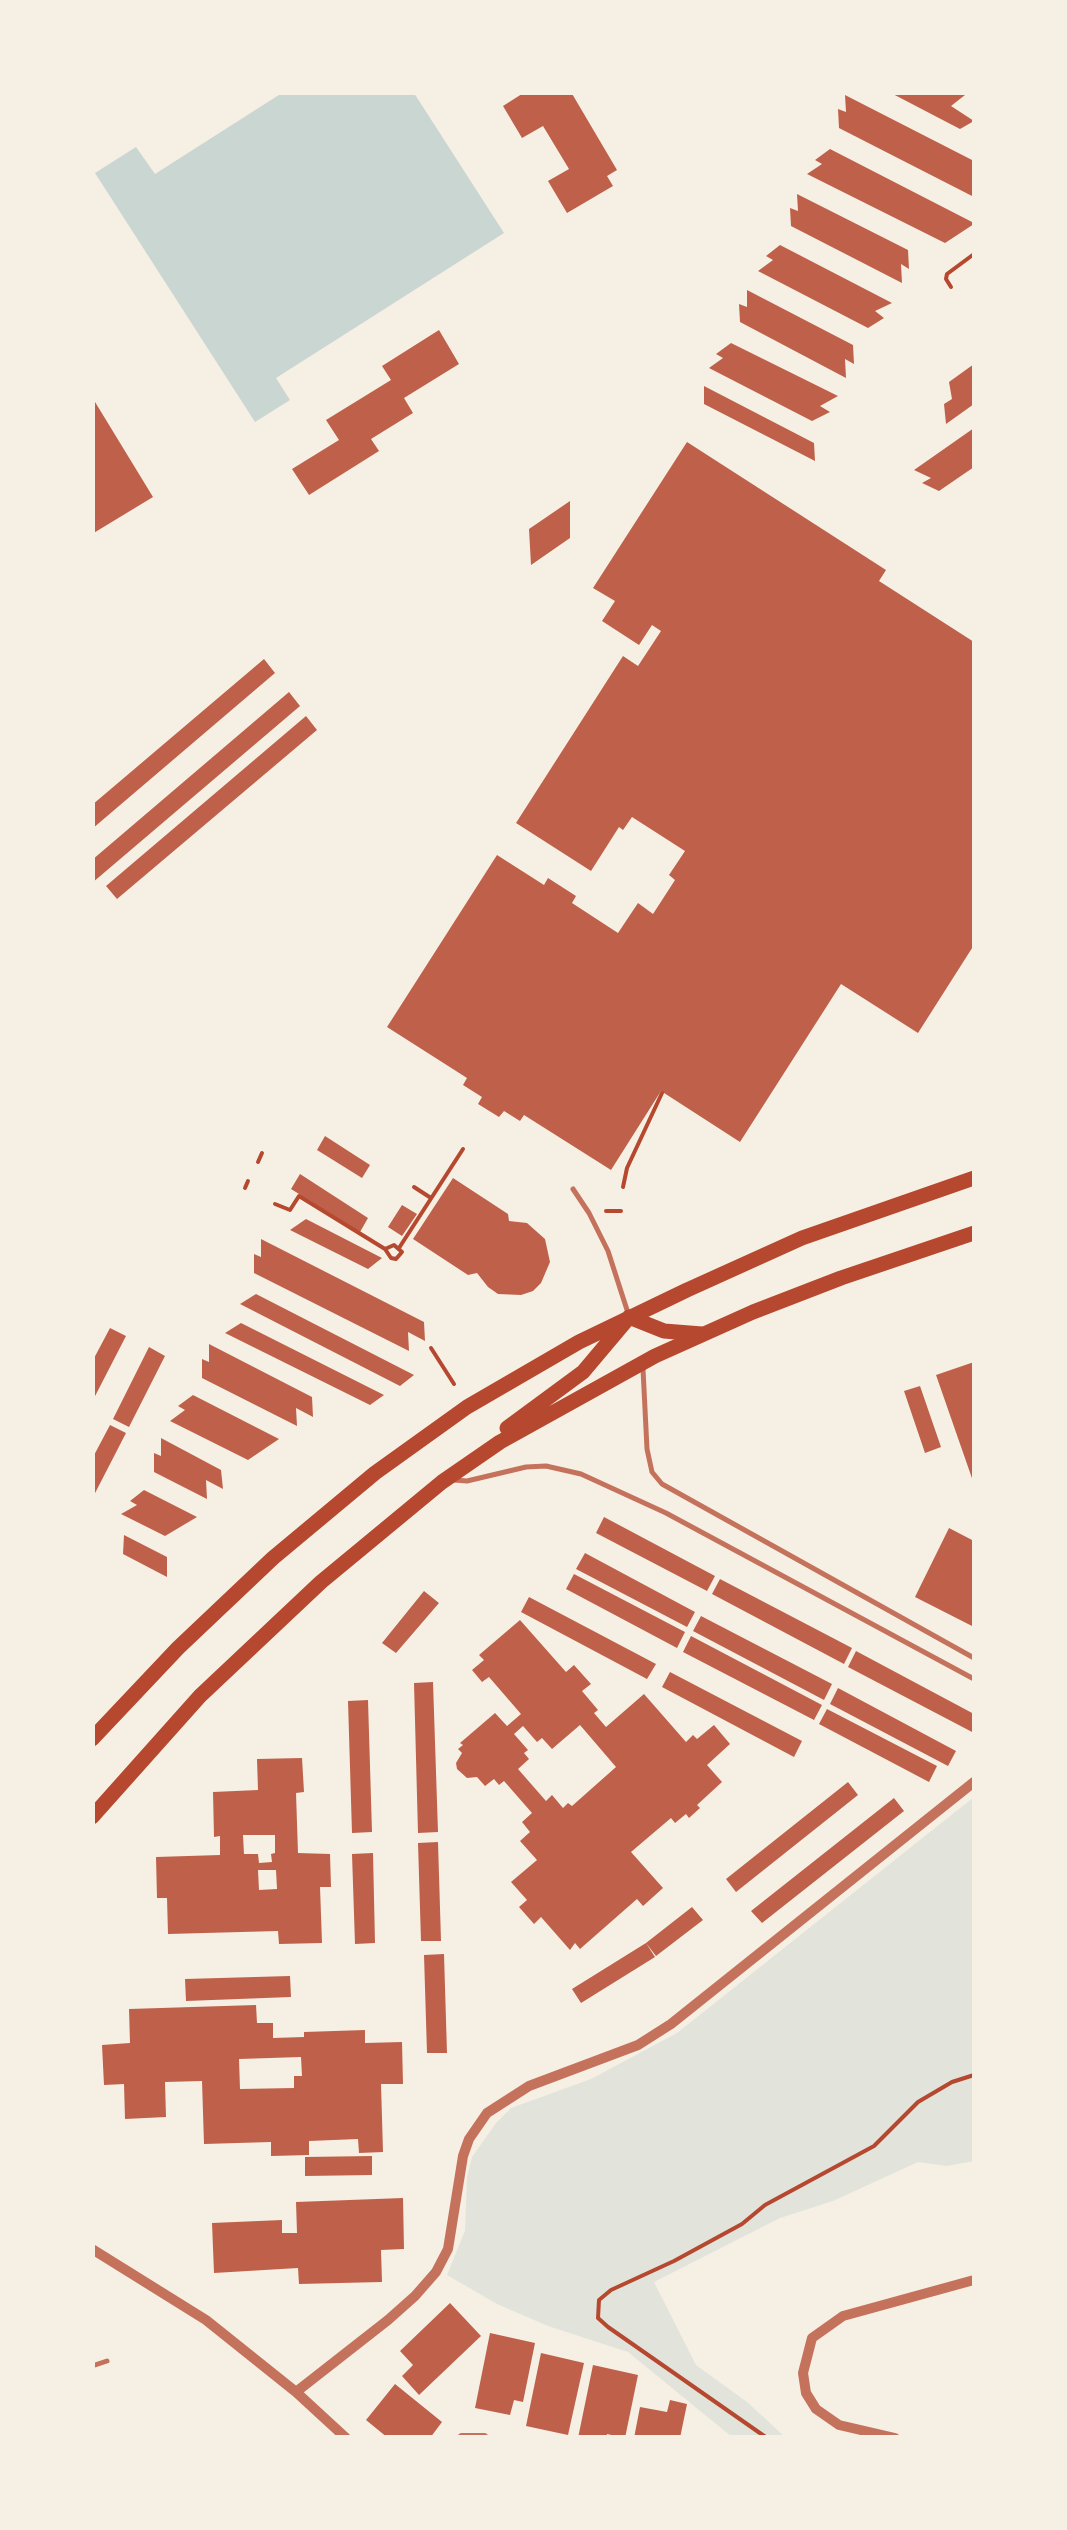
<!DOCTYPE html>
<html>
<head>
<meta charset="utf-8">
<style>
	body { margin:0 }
	#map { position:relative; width:1067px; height:2530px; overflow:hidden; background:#f6efe4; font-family:"Public Sans",sans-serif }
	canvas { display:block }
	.frame { position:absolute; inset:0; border:95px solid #f6efe4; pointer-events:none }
</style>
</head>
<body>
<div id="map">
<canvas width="1067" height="2530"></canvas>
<div class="frame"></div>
</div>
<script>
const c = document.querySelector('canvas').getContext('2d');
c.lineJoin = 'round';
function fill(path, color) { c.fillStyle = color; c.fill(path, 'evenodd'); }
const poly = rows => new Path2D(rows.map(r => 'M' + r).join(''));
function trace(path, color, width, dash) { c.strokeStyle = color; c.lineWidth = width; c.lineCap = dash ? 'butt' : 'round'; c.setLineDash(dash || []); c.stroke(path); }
fill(poly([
	[974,1797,974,2161,947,2166,918,2162,833,2201,780,2218,654,2282,696,2365,747,2402,785,2437,732,2437,628,2352,548,2326,497,2304,447,2275,465,2231,467,2177,472,2157,496,2123,511,2108,591,2079,677,2033]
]), '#e2e4dc');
fill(poly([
	[282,93,414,93,504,233,276,378,290,400,255,422,95,173,136,147,155,174]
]), '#c9d6d2');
fill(poly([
	[525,92,571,92,617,170,607,176,613,186,567,213,548,181,569,169,543,126,522,138,503,106],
	[889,92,960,92,965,95,951,106,974,121,960,129],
	[845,95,974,161,974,197,839,128,838,109,846,112],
	[830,149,974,223,974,224,945,243,807,174,822,164,815,160],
	[797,194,908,250,909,269,901,264,902,283,791,226,790,208,798,211],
	[780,245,892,303,875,311,884,318,868,328,758,271,773,260,766,256],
	[747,290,853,345,854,364,845,359,846,378,740,322,739,304,747,307],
	[439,330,459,364,404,398,413,413,371,439,379,451,309,495,292,469,339,440,326,420,391,380,382,366],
	[731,343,838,396,820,406,830,412,812,421,709,368,723,358,716,354],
	[974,364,974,404,946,424,944,404,952,399,949,382],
	[704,386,814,443,815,461,704,404],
	[92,397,153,497,92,534],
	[974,428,974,467,939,491,922,483,931,478,914,470],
	[687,442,886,570,879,581,974,642,974,945,918,1033,841,984,740,1142,661,1091,611,1170,524,1115,520,1121,504,1111,499,1117,478,1104,482,1097,463,1085,467,1078,387,1027,497,855,544,885,548,878,576,896,572,903,618,933,638,903,653,914,675,880,669,875,685,851,632,817,623,830,619,827,591,871,516,823,623,656,638,666,661,631,652,625,639,645,602,621,615,601,593,588],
	[570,501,570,538,531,565,529,529],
	[264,659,275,673,92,829,92,805],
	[289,692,300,706,92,883,92,860],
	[306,716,317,730,117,899,106,886],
	[325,1136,370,1165,362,1178,317,1150],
	[300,1174,368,1218,360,1232,291,1189],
	[453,1178,508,1214,509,1221,527,1223,545,1239,550,1262,541,1283,533,1291,521,1295,498,1294,488,1287,477,1273,468,1275,413,1239],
	[402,1205,417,1214,402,1236,388,1227],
	[306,1219,382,1258,368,1269,290,1230],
	[261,1239,424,1322,425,1341,408,1332,409,1351,254,1273,254,1254,261,1257],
	[256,1294,414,1375,400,1386,240,1304],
	[241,1323,384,1395,370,1405,225,1333],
	[110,1328,126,1336,92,1402,92,1362],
	[209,1344,312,1397,313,1417,296,1408,297,1426,202,1378,202,1359,209,1362],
	[149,1347,165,1356,129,1427,113,1419],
	[974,1362,974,1484,936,1375],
	[920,1386,941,1447,925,1453,904,1391],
	[193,1395,279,1439,248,1460,170,1421,185,1410,178,1406],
	[110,1425,126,1433,92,1499,92,1459],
	[161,1438,221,1470,223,1489,206,1480,207,1499,154,1472,154,1453,161,1456],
	[144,1490,197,1517,165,1536,121,1514,137,1505,130,1501],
	[604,1517,715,1576,707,1591,596,1533],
	[949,1528,974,1541,974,1627,915,1597],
	[124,1535,167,1557,167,1577,123,1554],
	[585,1553,695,1612,687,1627,576,1569],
	[574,1574,685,1632,677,1648,566,1589],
	[720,1579,852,1648,844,1664,712,1594],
	[424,1591,439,1603,396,1653,382,1643],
	[529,1597,656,1664,647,1679,521,1612],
	[701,1616,832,1684,824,1700,693,1631],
	[520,1620,566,1672,574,1665,591,1684,582,1691,598,1710,594,1713,606,1727,644,1694,686,1742,693,1735,697,1739,714,1725,730,1744,707,1765,722,1782,697,1805,700,1808,689,1818,686,1814,675,1823,671,1818,631,1852,663,1888,643,1906,637,1899,580,1949,575,1943,570,1950,541,1917,534,1924,519,1907,527,1900,511,1882,537,1860,520,1841,530,1832,522,1822,532,1813,504,1781,499,1785,494,1779,485,1786,477,1777,467,1778,457,1769,456,1763,462,1753,458,1749,463,1745,460,1743,495,1713,507,1726,521,1714,489,1677,482,1682,472,1670,484,1660,479,1655],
	[580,1725,616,1767,572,1806,568,1803,563,1808,552,1795,546,1801,518,1769,529,1759,524,1753,528,1750,514,1734,523,1726,537,1742,542,1738,552,1749],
	[691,1636,822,1705,814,1720,683,1652],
	[856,1651,974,1714,974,1733,848,1667],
	[670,1672,802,1741,794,1757,662,1687],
	[433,1682,438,1832,418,1833,414,1683],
	[838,1688,956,1751,948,1766,830,1704],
	[368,1700,372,1832,352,1833,348,1701],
	[827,1709,937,1766,929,1782,819,1724],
	[302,1758,304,1792,296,1793,298,1853,330,1854,331,1887,320,1887,322,1943,279,1944,278,1931,168,1934,167,1898,157,1898,156,1857,220,1855,220,1836,214,1837,213,1792,258,1790,257,1759],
	[243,1835,275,1835,275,1853,271,1854,272,1862,259,1863,258,1854,244,1854],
	[258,1870,276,1870,277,1889,259,1890],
	[848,1782,858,1795,736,1892,726,1879],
	[894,1798,904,1811,762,1923,751,1911],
	[438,1842,441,1941,421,1941,418,1843],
	[373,1853,375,1943,355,1944,352,1854],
	[692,1907,703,1920,656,1956,646,1943],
	[646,1943,655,1957,581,2003,572,1989],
	[444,1954,447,2053,427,2053,424,1955],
	[290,1976,291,1997,186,2001,185,1979],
	[256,2005,257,2023,273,2023,273,2038,304,2037,304,2032,365,2030,365,2043,402,2042,403,2084,381,2084,383,2152,359,2153,358,2139,309,2141,309,2155,271,2156,271,2142,204,2144,202,2081,165,2082,166,2117,125,2119,124,2084,104,2085,102,2045,130,2043,129,2009],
	[301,2057,302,2076,294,2076,294,2088,240,2089,239,2059],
	[372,2156,372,2175,305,2176,305,2157],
	[403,2198,404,2249,381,2250,382,2282,299,2284,298,2268,214,2273,212,2223,282,2220,282,2233,297,2233,296,2202],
	[450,2303,481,2336,419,2395,402,2376,413,2365,400,2351],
	[490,2333,535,2343,523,2402,514,2400,510,2415,475,2408],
	[541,2353,584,2363,568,2435,526,2426],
	[593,2365,638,2375,625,2438,607,2434,606,2438,578,2438],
	[395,2384,442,2422,430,2438,388,2438,366,2420],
	[670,2400,687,2404,680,2438,634,2438,640,2407,667,2412]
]), '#bf614a');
trace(poly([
	[951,287,946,279,947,274,974,254],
	[258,1162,262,1153],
	[414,1187,431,1198],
	[623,1187,627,1168,662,1093],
	[245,1188,248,1181],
	[275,1204,290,1210,299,1196,385,1249,391,1258,396,1259,402,1252,394,1245,385,1249],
	[606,1211,621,1211],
	[399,1248,463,1149],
	[431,1348,454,1384],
	[92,1586,93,1586],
	[767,2438,608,2327,598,2318,599,2300,611,2290,674,2261,742,2224,765,2205,874,2146,918,2102,952,2082,974,2075]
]), '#b5482f', 4);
trace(poly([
	[573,1189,589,1213,608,1251,628,1313],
	[643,1369,647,1449,652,1472,662,1484,974,1658],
	[454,1480,467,1481,526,1467,546,1466,581,1474,666,1513,974,1679],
	[92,2366,107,2361]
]), '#c5725c', 5);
trace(poly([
	[92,2249,206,2320,296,2392,346,2438],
	[296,2392,388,2320,415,2296,436,2272,448,2249,463,2156,469,2139,487,2113,529,2086,638,2045,671,2024,974,1782],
	[462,2438,484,2438],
	[895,2438,839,2425,816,2409,806,2393,803,2373,812,2338,843,2316,974,2280]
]), '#c5725c', 10);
trace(poly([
	[629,1317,664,1331,702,1334],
	[507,1428,583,1372,626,1321],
	[92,1739,178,1648,273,1558,375,1473,467,1407,579,1342,687,1290,802,1238,974,1178],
	[92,1817,200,1696,321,1582,442,1482,500,1442,655,1356,753,1312,841,1278,974,1233]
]), '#b5482f', 15);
</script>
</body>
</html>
